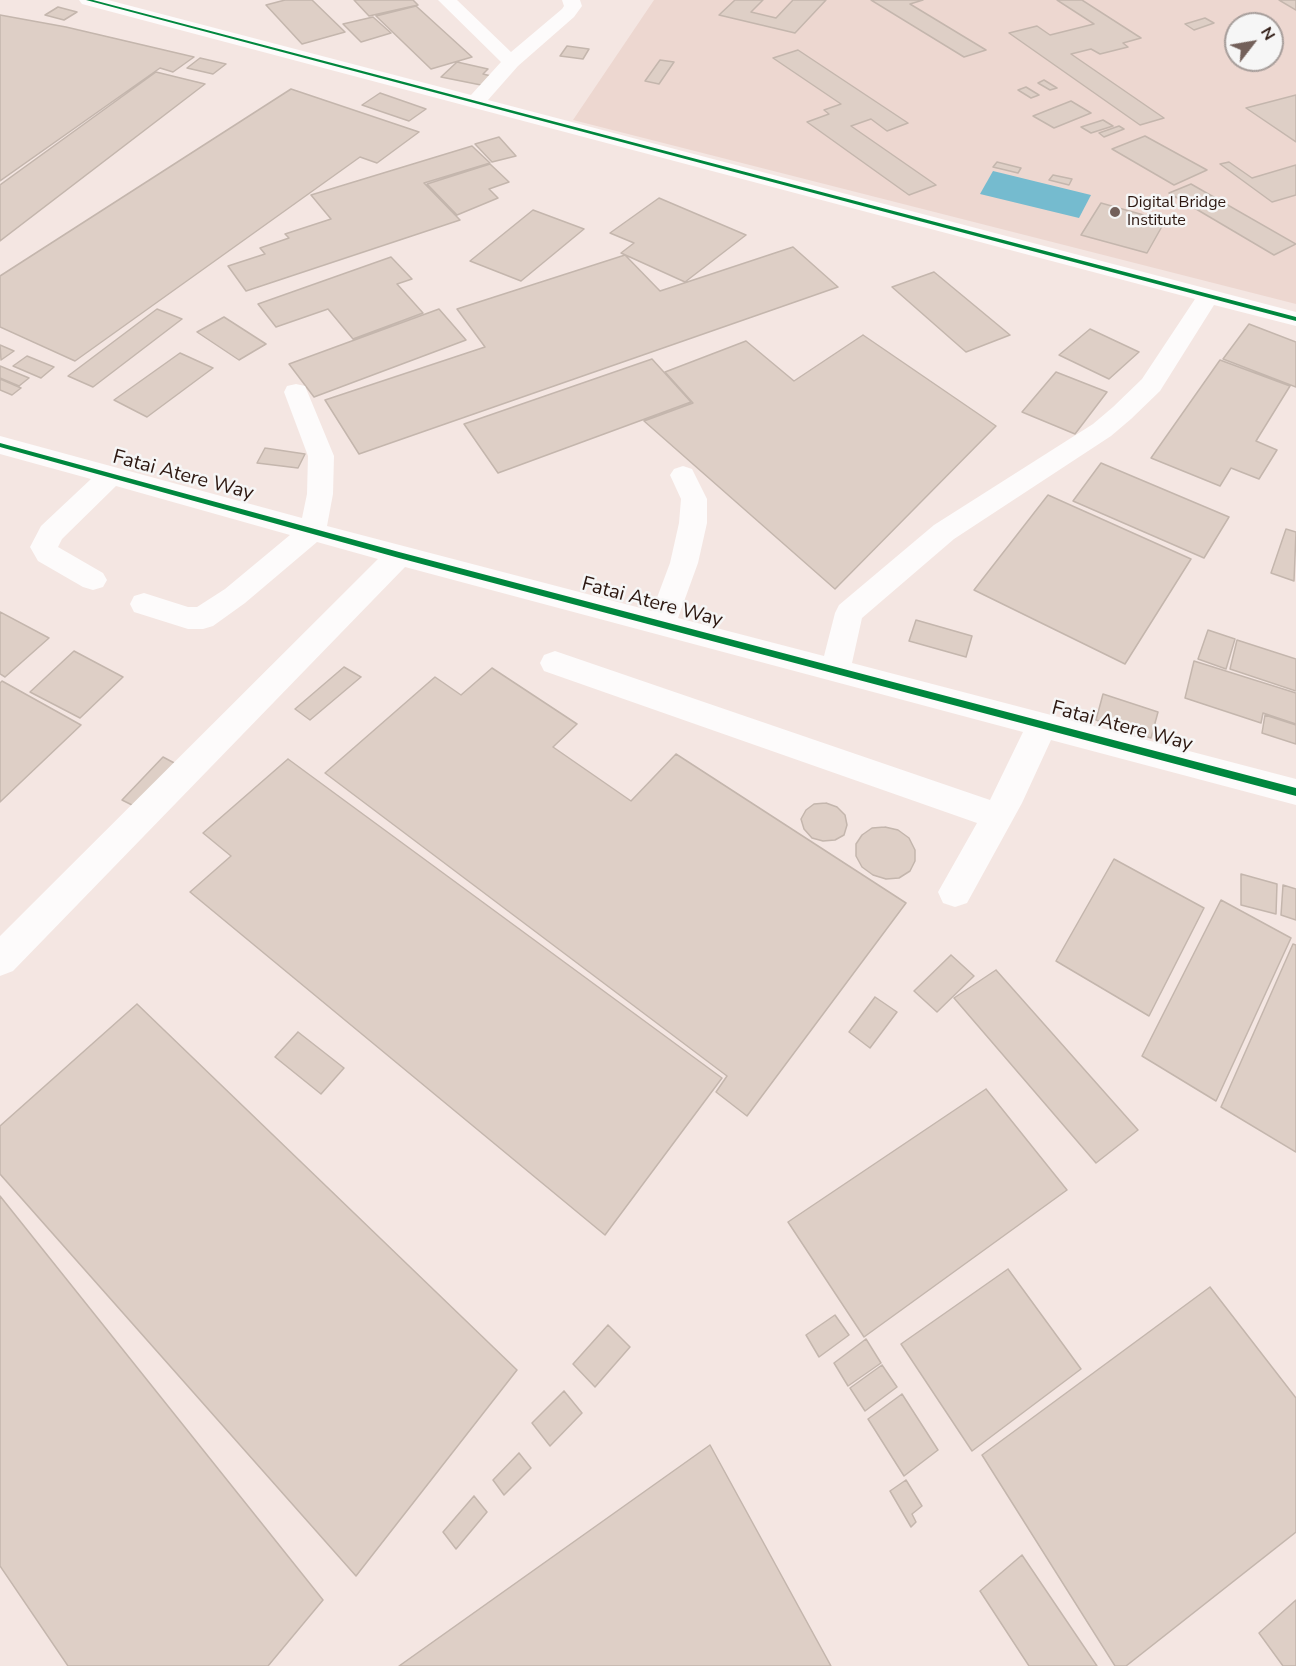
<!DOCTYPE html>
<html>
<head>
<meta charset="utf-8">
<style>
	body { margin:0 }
	#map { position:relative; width:1296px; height:1666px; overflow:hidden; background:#f4e6e2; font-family:"Nunito Sans",sans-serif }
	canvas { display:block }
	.north { position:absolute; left:1224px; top:12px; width:60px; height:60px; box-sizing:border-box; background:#f6f6f6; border:2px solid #a69d9a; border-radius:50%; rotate:59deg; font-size:16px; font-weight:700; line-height:24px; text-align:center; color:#2d1811 }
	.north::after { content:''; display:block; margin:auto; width:21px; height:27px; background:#73605a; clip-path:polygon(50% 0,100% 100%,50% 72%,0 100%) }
</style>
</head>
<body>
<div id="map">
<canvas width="1296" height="1666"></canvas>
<div class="north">N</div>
</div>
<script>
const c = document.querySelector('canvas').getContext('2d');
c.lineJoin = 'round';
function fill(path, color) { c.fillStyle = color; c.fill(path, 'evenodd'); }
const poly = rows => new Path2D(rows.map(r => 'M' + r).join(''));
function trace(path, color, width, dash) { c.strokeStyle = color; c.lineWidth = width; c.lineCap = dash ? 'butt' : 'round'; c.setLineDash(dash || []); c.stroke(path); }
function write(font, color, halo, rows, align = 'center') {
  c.font = font + ' "Nunito Sans",sans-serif'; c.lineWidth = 5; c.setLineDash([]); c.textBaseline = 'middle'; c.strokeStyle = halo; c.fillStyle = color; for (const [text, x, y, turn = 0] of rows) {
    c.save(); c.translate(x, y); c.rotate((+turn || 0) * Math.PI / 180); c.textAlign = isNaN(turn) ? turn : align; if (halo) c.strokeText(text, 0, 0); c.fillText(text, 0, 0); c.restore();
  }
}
fill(poly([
	[654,0,1296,0,1296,304,573,120],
	[1236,24,1272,24,1272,60,1236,60]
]), '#edd7d0');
fill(poly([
	[993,171,1091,195,1079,218,980,194]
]), '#75bbcf');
const building = poly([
	[285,0,312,0,345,32,302,44,266,5,285,0],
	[354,0,413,0,418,5,369,16,354,0],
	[735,0,763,0,751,12,776,18,793,0,826,0,795,33,719,15,735,0],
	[871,0,923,0,910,4,986,50,964,57,871,0],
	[1057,0,1082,0,1141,38,1123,43,1128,47,1100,54,1091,49,1071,54,1164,118,1140,125,1009,33,1037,26,1050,35,1094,24,1057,0],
	[1279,0,1296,0,1296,10,1279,0],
	[416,6,472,57,431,69,376,16,416,6],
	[58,7,77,12,64,20,45,15,58,7],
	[0,15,66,27,194,57,173,72,160,68,0,181,0,15],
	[373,17,391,33,361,42,343,24,373,17],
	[1205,18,1214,23,1194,30,1185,24,1205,18],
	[567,46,589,49,583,59,560,56,567,46],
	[798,50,908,123,887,131,871,119,851,126,936,185,909,195,807,122,829,114,824,110,841,104,773,58,798,50],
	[200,58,226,64,213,74,187,68,200,58],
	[660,60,674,62,659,84,645,81,660,60],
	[457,62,488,69,483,74,495,77,486,86,441,77,457,62],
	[156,72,205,84,0,241,0,185,156,72],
	[1044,80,1057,88,1050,90,1038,83,1044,80],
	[1026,87,1039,95,1031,98,1018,90,1026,87],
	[291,89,419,132,377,163,360,157,75,361,0,327,0,276,291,89],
	[380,93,426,109,409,121,362,105,380,93],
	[1296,95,1296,142,1246,108,1296,95],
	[1071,101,1091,113,1054,128,1033,116,1071,101],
	[1103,120,1113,126,1091,133,1081,127,1103,120],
	[1119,126,1124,129,1104,137,1099,133,1119,126],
	[1145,136,1207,170,1174,185,1112,149,1145,136],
	[499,137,516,156,492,162,475,144,499,137],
	[472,146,490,163,424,183,460,220,246,291,228,266,265,254,260,248,289,238,285,234,331,219,311,195,472,146],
	[997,162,1021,168,1018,173,993,167,997,162],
	[1229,162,1252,178,1296,165,1296,195,1272,202,1220,164,1229,162],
	[490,164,509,182,489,189,498,198,457,215,427,184,490,164],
	[1053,175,1072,179,1069,185,1049,180,1053,175],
	[1191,184,1296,244,1274,255,1169,193,1191,184],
	[659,198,746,235,685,282,621,253,634,243,610,233,659,198],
	[1101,203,1165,221,1147,253,1081,235,1101,203],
	[533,210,584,229,521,281,470,261,533,210],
	[793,247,838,287,359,454,325,400,485,347,457,309,625,255,660,291,793,247],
	[391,257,412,279,397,284,423,313,353,339,328,309,276,327,258,304,391,257],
	[934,272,1010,335,966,352,892,287,934,272],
	[157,309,182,319,93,387,68,376,157,309],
	[439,309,466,340,314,397,289,364,439,309],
	[224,317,266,344,239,360,197,332,224,317],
	[1249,324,1296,342,1296,387,1223,359,1249,324],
	[1090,329,1139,352,1109,379,1059,355,1090,329],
	[863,335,996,426,835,589,644,421,693,403,665,372,746,341,794,381,863,335],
	[0,345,14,351,1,360,0,345],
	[180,353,213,368,147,417,114,400,180,353],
	[27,356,54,367,41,378,13,366,27,356],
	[652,359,691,402,498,473,464,424,652,359],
	[1220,360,1290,386,1256,441,1277,450,1259,479,1231,468,1220,486,1151,458,1220,360],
	[0,366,29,378,19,386,0,378,0,366],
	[1056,372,1107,392,1075,434,1022,412,1056,372],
	[0,379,21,388,12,395,0,390,0,379],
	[265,448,305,454,298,468,257,463,265,448],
	[1101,463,1229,517,1204,558,1073,501,1101,463],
	[1048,495,1191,559,1125,664,974,590,1048,495],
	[1286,529,1296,532,1294,581,1271,573,1286,529],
	[0,612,49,638,5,677,0,674,0,612],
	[916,620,972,636,966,657,909,641,916,620],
	[1208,630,1235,639,1226,669,1198,659,1208,630],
	[1237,640,1296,659,1296,691,1230,669,1237,640],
	[74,651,123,677,80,718,30,692,74,651],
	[1194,661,1296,693,1296,724,1263,713,1261,723,1185,698,1194,661],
	[344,667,361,677,310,720,295,709,344,667],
	[492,668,577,724,553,747,631,801,676,754,906,903,747,1116,716,1092,727,1076,325,773,435,677,461,695,492,668],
	[2,681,81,725,0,802,0,683,2,681],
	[1103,694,1158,712,1151,738,1096,720,1103,694],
	[1265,715,1296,725,1296,744,1262,733,1265,715],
	[163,757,180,766,140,809,122,800,163,757],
	[288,759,722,1078,605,1235,190,892,231,856,203,833,288,759],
	[826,803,837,807,845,815,847,825,844,835,835,840,823,841,812,838,804,829,801,819,806,810,814,804,826,803],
	[885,827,898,830,909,838,915,850,915,861,910,871,899,878,886,879,873,875,862,867,856,856,856,844,862,835,872,828,885,827],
	[1114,859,1204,908,1149,1016,1056,961,1114,859],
	[1241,874,1277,884,1276,914,1241,905,1241,874],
	[1283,885,1296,889,1296,920,1281,915,1283,885],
	[1221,900,1291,938,1216,1101,1142,1056,1221,900],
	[1293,944,1296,945,1296,1152,1221,1107,1293,944],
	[951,955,974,976,937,1012,914,991,951,955],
	[996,970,1138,1130,1096,1163,954,998,996,970],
	[875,997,897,1012,870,1048,849,1032,875,997],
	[137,1004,517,1370,356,1576,0,1174,0,1126,137,1004],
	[298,1032,344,1068,321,1094,275,1057,298,1032],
	[986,1089,1067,1190,864,1337,788,1222,986,1089],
	[0,1196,323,1600,268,1666,68,1666,0,1566,0,1196],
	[1008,1269,1081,1369,972,1451,901,1344,1008,1269],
	[1210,1287,1296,1398,1296,1532,1126,1666,1115,1666,982,1455,1210,1287],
	[835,1315,849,1335,819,1357,806,1335,835,1315],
	[608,1325,630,1347,595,1387,573,1364,608,1325],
	[866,1339,881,1363,848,1386,834,1363,866,1339],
	[882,1365,897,1387,865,1411,850,1388,882,1365],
	[564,1391,582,1413,550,1446,532,1423,564,1391],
	[902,1394,938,1450,904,1476,868,1419,902,1394],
	[710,1445,831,1666,399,1666,710,1445],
	[519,1453,531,1468,504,1495,493,1480,519,1453],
	[906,1480,922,1506,912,1514,916,1522,911,1527,890,1491,906,1480],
	[474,1496,487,1512,456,1549,443,1532,474,1496],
	[1022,1555,1097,1666,1029,1666,980,1591,1022,1555],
	[1296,1600,1296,1666,1283,1666,1259,1633,1296,1600]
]);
fill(building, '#decfc6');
trace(building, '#c4b6ad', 1.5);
fill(poly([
	[79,0,108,0,471,95,501,62,438,0,457,0,511,52,562,9,564,6,562,0,580,0,582,6,574,17,518,66,488,100,1296,312,1296,326,1214,305,1160,391,1131,419,1111,436,954,539,862,618,852,663,1296,779,1296,805,1051,740,1022,803,967,903,955,907,943,903,938,892,977,823,544,671,540,663,544,655,555,651,990,800,1023,732,405,567,13,971,0,976,0,936,378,559,317,542,245,603,213,626,203,629,188,629,134,612,130,604,134,596,144,593,188,607,197,607,225,589,290,535,116,486,62,539,58,547,103,573,107,580,103,587,93,590,83,587,38,561,30,547,41,526,91,479,0,454,0,436,302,518,307,494,308,456,284,392,287,386,296,384,305,386,334,456,333,494,327,526,652,611,670,563,679,523,681,499,670,475,674,469,683,466,692,469,707,499,707,523,698,563,678,618,824,656,835,613,839,605,934,525,1093,424,1113,407,1142,379,1195,299,82,4,79,0]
]), '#fdfbfb');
fill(poly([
	[86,0,93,0,1296,317,1296,321,86,0],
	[0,443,399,552,1296,788,1296,796,399,558,0,447,0,443]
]), '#00873e');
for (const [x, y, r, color] of [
	[1115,212,6,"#73605a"]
]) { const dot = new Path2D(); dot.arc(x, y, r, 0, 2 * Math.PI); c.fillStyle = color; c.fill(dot); trace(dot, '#f6f6f6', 2); }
write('16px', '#2d1811', '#f6f6f6', [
	["Digital Bridge",1127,203],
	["Institute",1127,221]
], 'left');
write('20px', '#2d1811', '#f6f6f6', [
	["Fatai Atere Way",183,476,15],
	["Fatai Atere Way",652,603,15],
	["Fatai Atere Way",1122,727,15]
]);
</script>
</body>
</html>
